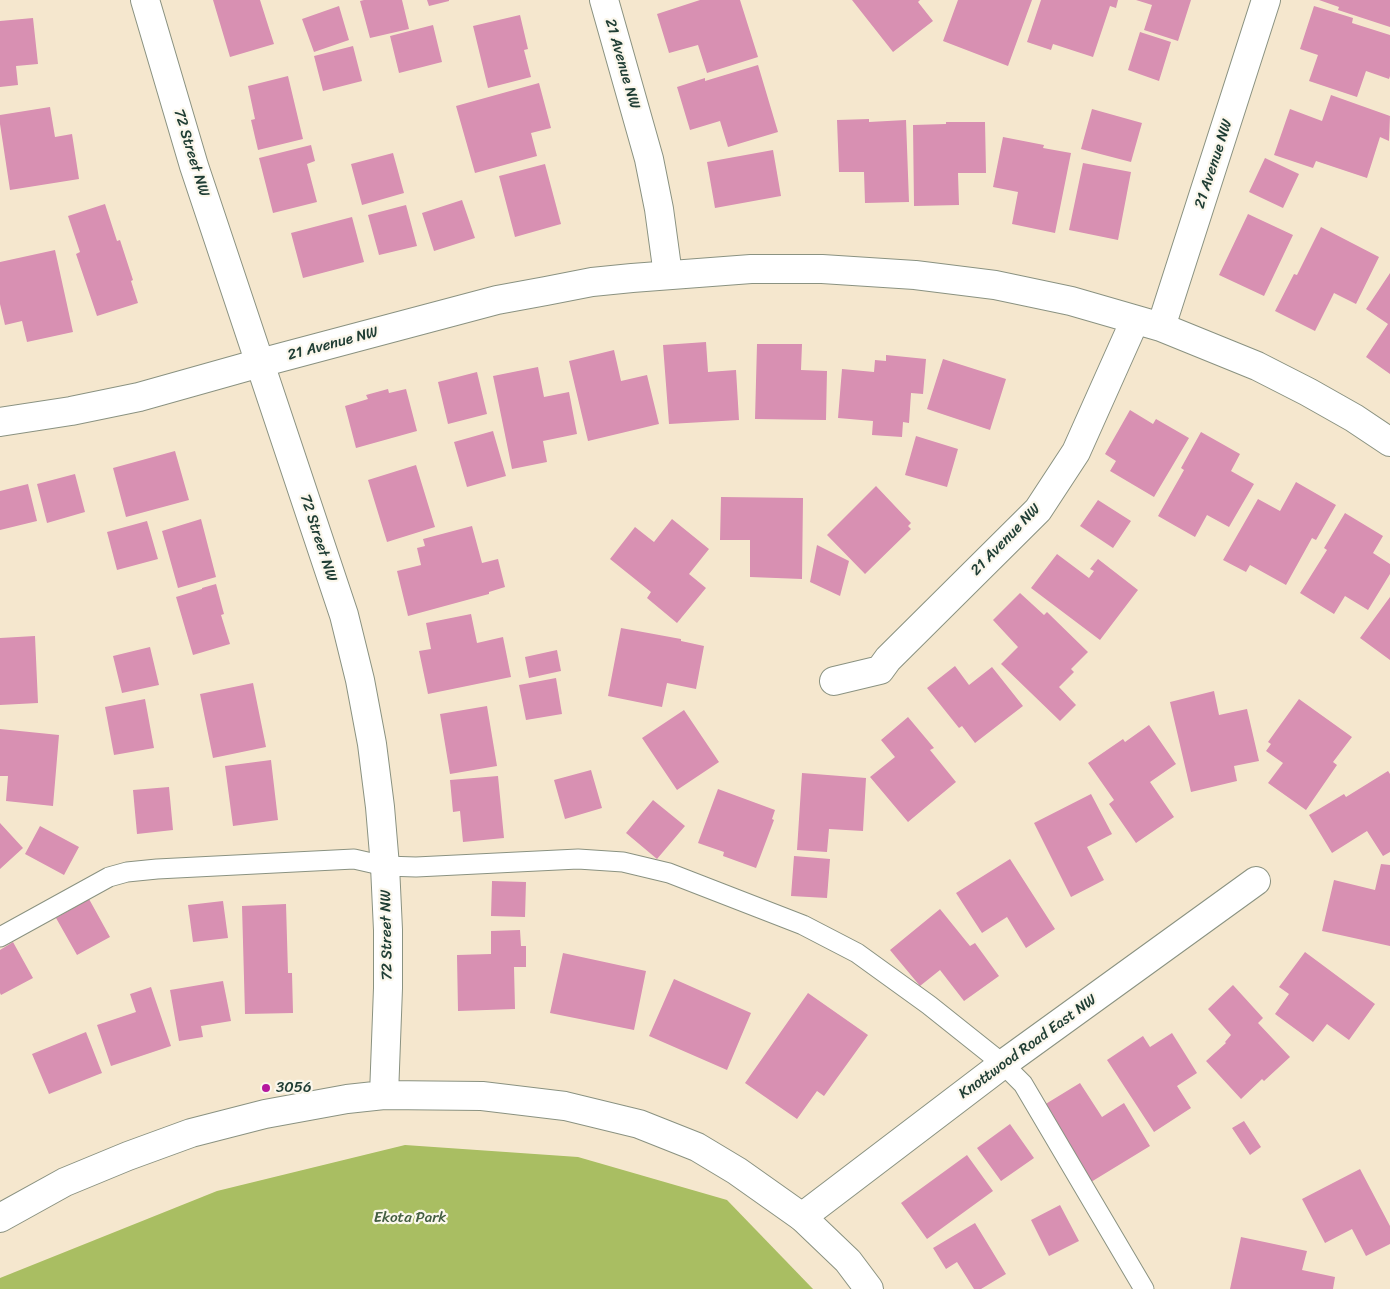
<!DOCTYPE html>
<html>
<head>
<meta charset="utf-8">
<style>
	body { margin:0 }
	canvas { display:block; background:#f5e7ce }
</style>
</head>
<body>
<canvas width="1390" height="1289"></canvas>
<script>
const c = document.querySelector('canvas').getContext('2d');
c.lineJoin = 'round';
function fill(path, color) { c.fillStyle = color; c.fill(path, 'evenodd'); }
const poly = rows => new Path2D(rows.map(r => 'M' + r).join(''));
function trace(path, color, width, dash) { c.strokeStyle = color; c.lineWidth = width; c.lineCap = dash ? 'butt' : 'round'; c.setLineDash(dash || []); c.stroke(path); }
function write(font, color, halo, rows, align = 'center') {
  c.font = font + ' Sriracha,sans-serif'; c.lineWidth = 4.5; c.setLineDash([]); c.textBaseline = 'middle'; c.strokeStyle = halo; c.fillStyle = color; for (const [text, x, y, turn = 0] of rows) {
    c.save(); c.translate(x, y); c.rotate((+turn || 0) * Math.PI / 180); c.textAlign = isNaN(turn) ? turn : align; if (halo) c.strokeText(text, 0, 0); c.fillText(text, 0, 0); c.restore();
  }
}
fill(poly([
	[405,1145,578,1157,727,1200,813,1289,0,1289,0,1278,217,1191]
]), '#a9be62');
fill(poly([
	[213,0,260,0,274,44,230,57],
	[364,0,402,0,409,29,370,38,360,1],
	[427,0,449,0,449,1,429,6],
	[700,0,740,0,758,57,707,73,698,45,669,53,657,14],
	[852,0,920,0,918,2,933,21,893,52],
	[958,0,1032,0,1008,66,943,41],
	[1041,0,1118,0,1116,8,1110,6,1093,57,1053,44,1051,50,1027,42],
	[1136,0,1191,0,1178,41,1144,30,1152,5],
	[1319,0,1390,0,1390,27,1338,10,1339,7],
	[339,6,349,40,314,52,302,19],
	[1314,6,1353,18,1352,23,1390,35,1390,76,1389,79,1366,71,1357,97,1309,81,1318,55,1300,49],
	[520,15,528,49,524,50,531,77,488,88,473,26],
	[33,18,38,64,16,66,18,85,0,87,0,21],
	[433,25,442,62,399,73,390,36],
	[1140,32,1171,42,1159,81,1128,70],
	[353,46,362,81,323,91,314,56],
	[758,65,778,132,728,147,720,121,690,130,677,87,705,78,705,81],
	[288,76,303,139,258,150,251,120,255,119,248,86],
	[539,83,551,128,531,133,537,156,475,173,456,106],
	[1331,95,1390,116,1389,141,1380,137,1367,178,1316,161,1313,168,1274,155,1290,109,1322,121],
	[50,107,55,137,72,134,79,179,10,190,0,124,0,115],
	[1092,109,1142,123,1131,162,1081,149],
	[869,119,869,122,906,120,909,202,865,203,864,172,839,172,837,120],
	[946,122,985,122,986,173,958,173,959,205,914,206,913,125,946,124],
	[1003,137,1044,145,1043,148,1071,153,1055,233,1012,224,1018,192,993,187],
	[311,145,315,161,307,164,317,202,273,213,259,158],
	[773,150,781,196,715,208,707,162],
	[393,153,404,193,362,205,351,164],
	[1265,158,1299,174,1283,208,1249,192],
	[1083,163,1131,172,1118,240,1069,230],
	[545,164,561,224,515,237,499,176],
	[462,200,475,238,434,251,422,213],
	[105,204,117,241,120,240,133,280,131,281,138,303,97,316,76,254,80,252,68,216],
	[406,205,417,246,379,255,368,215],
	[1248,214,1293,235,1264,296,1219,275],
	[352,217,364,262,303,278,291,233],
	[1321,227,1379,257,1356,304,1334,293,1315,331,1275,311,1294,274,1297,275],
	[55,250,73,332,27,342,22,321,5,325,0,304,0,262],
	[1390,273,1390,374,1366,357,1388,324,1366,309],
	[706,342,708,372,736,370,739,420,669,424,663,345],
	[757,344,802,344,801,370,827,371,826,420,755,419],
	[614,350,621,381,647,375,659,424,588,441,569,361],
	[886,355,926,359,923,394,911,393,909,423,903,422,902,437,872,435,873,421,838,418,842,369,874,372,875,360,886,361],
	[943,359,1006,379,990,430,927,409],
	[538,367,544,397,569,392,577,434,543,441,547,462,512,469,493,376],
	[477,372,487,414,448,424,438,382],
	[388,389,389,393,406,389,417,431,356,448,345,406,368,399,366,395],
	[1130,410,1153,424,1156,419,1189,438,1154,497,1110,471,1116,461,1105,454],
	[493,431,506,476,467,487,454,442],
	[1201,432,1240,454,1231,471,1254,484,1229,527,1207,515,1195,537,1158,516,1184,470,1181,468],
	[916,436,958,449,947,487,905,475],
	[175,451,189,500,126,517,113,468],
	[416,465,435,527,387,542,368,480],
	[75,474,85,512,47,523,37,484],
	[1296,482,1336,505,1316,540,1312,538,1286,585,1250,565,1246,572,1223,560,1258,499,1280,511],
	[28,484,37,521,0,530,0,491],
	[876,486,911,523,908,526,911,529,865,574,827,535],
	[721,497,803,498,802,579,750,577,750,540,720,540],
	[1098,500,1131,521,1113,548,1080,526],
	[1345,513,1383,536,1373,553,1390,564,1390,574,1368,610,1345,596,1334,614,1300,593,1327,550,1324,548],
	[201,519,216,577,178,588,162,531],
	[672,519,709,549,689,574,706,588,677,623,647,598,651,592,610,559,635,527,654,542],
	[147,521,158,559,117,570,107,532],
	[472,526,482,563,498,559,505,587,489,592,489,594,408,616,397,571,421,565,417,548,425,546,423,539],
	[817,545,849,561,840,596,810,582],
	[1057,554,1089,578,1094,571,1090,569,1098,559,1138,590,1100,640,1031,588],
	[216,584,224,614,221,615,230,644,193,655,176,597,202,589,202,588],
	[1020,593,1044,615,1047,612,1088,652,1071,669,1074,672,1059,687,1076,705,1060,721,1001,664,1018,647,993,620],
	[1390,597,1390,660,1360,638],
	[471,614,477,643,503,637,511,677,428,694,419,651,431,649,426,623],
	[621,628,681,639,681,641,704,646,696,689,667,683,662,707,608,696],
	[35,636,38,703,0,705,0,638],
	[150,647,159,685,122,693,113,656],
	[557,650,561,671,529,678,525,657],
	[955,666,969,685,992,667,1023,706,975,743,962,726,959,728,927,688],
	[556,678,562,714,526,720,519,685],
	[253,683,266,747,213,758,200,694],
	[1214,691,1219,715,1247,709,1259,761,1234,766,1237,781,1191,792,1170,702],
	[145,699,154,748,114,755,105,707],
	[1299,699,1352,737,1333,762,1337,765,1306,810,1268,783,1283,763,1266,751,1271,744,1268,742],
	[487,706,497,766,450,774,440,714],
	[684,710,719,762,677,790,642,738],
	[908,717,934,748,930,750,956,782,908,822,870,777,895,757,881,740],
	[1149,725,1176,764,1150,782,1174,817,1136,843,1109,804,1114,800,1088,763,1123,739,1125,742],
	[0,729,59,735,53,806,6,801,8,776,0,776],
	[271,760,278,820,233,826,225,766],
	[591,770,602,808,565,819,554,780],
	[1388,771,1390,774,1390,852,1383,856,1367,831,1332,853,1309,815,1344,794,1346,797],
	[802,773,866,778,863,831,829,829,827,852,797,850],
	[498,776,504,838,463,842,460,811,453,812,450,780],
	[169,787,173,830,137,834,133,790],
	[718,789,775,810,772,819,774,820,756,868,723,856,724,852,698,843],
	[1091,794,1112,834,1087,847,1104,880,1071,897,1034,823],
	[653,800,685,826,657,859,626,833],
	[0,823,23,848,0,869],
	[40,826,79,847,64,875,25,854],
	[794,856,830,859,827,898,791,896],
	[1010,859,1055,929,1026,948,1007,917,982,933,956,893],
	[1381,864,1390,865,1390,946,1322,931,1334,880,1375,890],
	[492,881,526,882,525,917,491,916],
	[89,899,110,937,77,955,56,918],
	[223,901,228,938,193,942,188,905],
	[286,904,288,973,292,973,293,1013,245,1014,242,906],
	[940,909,970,946,975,943,999,976,964,1001,940,970,920,986,890,950],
	[520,930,521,946,526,946,526,967,514,967,515,1009,458,1011,457,955,491,954,491,931],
	[13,942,33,978,1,995,0,993,0,950],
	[1305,952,1375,1004,1349,1040,1327,1024,1313,1042,1275,1014,1289,994,1279,987],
	[563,953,646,971,634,1030,550,1013],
	[674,979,751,1013,727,1070,649,1036],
	[223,981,231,1021,201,1026,203,1037,179,1041,170,990],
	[1233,985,1263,1018,1258,1023,1290,1057,1264,1081,1262,1079,1241,1099,1206,1061,1226,1043,1225,1042,1231,1035,1208,1009],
	[151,987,171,1046,111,1066,97,1025,136,1012,130,994],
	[808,993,868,1035,824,1096,817,1091,797,1119,745,1083],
	[86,1032,102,1073,49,1094,32,1054],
	[1172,1033,1197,1073,1177,1086,1191,1108,1154,1132,1107,1060,1143,1036,1150,1047],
	[1080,1083,1102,1117,1124,1103,1150,1146,1091,1182,1044,1105],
	[1244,1121,1261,1147,1250,1155,1232,1128],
	[1010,1124,1034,1158,1001,1181,977,1148],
	[967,1155,993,1191,927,1239,901,1203],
	[1360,1169,1390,1226,1390,1244,1366,1256,1352,1229,1325,1243,1302,1199],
	[1060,1205,1079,1241,1049,1256,1031,1220],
	[975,1223,1006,1274,981,1289,974,1289,957,1262,946,1269,933,1248],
	[1241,1237,1307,1251,1302,1270,1335,1277,1333,1289,1230,1289]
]), '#d890b2');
const service = poly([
	[0,937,109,877,127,872,157,869,354,859,385,866,416,867,578,859,623,862,669,873,803,925,857,953,929,1005,1003,1064,1023,1084,1144,1289]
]);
const minor = poly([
	[604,0,649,159,659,209,668,275],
	[1161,327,1266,0],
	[0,422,71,411,139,397,260,363,497,300,546,291,592,282,632,278,751,269,822,269,915,275,995,285,1071,301,1161,327,1257,366,1308,392,1354,418,1390,442],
	[834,681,880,670,888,659,1038,510,1076,452,1135,320],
	[802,1217,1003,1064,1256,881]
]);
const tertiary = poly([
	[145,0,194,166,344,615,360,680,372,744,380,807,385,866,388,930,388,988,384,1095],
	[0,1218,65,1182,128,1156,191,1133,265,1114,347,1099,384,1095,482,1096,565,1106,639,1124,697,1147,737,1171,802,1217,848,1261,869,1289]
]);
trace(service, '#8a9281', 21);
trace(minor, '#8a9281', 30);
trace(tertiary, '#8a9281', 30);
trace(service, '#fff', 19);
trace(minor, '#fff', 28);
trace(tertiary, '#fff', 28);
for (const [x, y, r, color] of [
	[266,1088,5,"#b5179e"]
]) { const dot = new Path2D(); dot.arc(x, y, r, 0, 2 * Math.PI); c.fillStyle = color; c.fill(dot); trace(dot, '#fbf7ec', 2); }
write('15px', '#1f3d34', '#fbf7ec', [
	["21 Avenue NW",622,64,74],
	["72 Street NW",191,153,73],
	["21 Avenue NW",1214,164,-72],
	["21 Avenue NW",333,344,-15],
	["72 Street NW",318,538,72],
	["21 Avenue NW",1006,540,-46],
	["72 Street NW",387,935,-91],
	["Knottwood Road East NW",1028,1047,-36]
]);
write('15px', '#1f3d34', '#fbf7ec', [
	["3056",276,1088]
], 'left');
write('15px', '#425d40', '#fbf7ec', [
	["Ekota Park",410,1218]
]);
</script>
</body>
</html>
